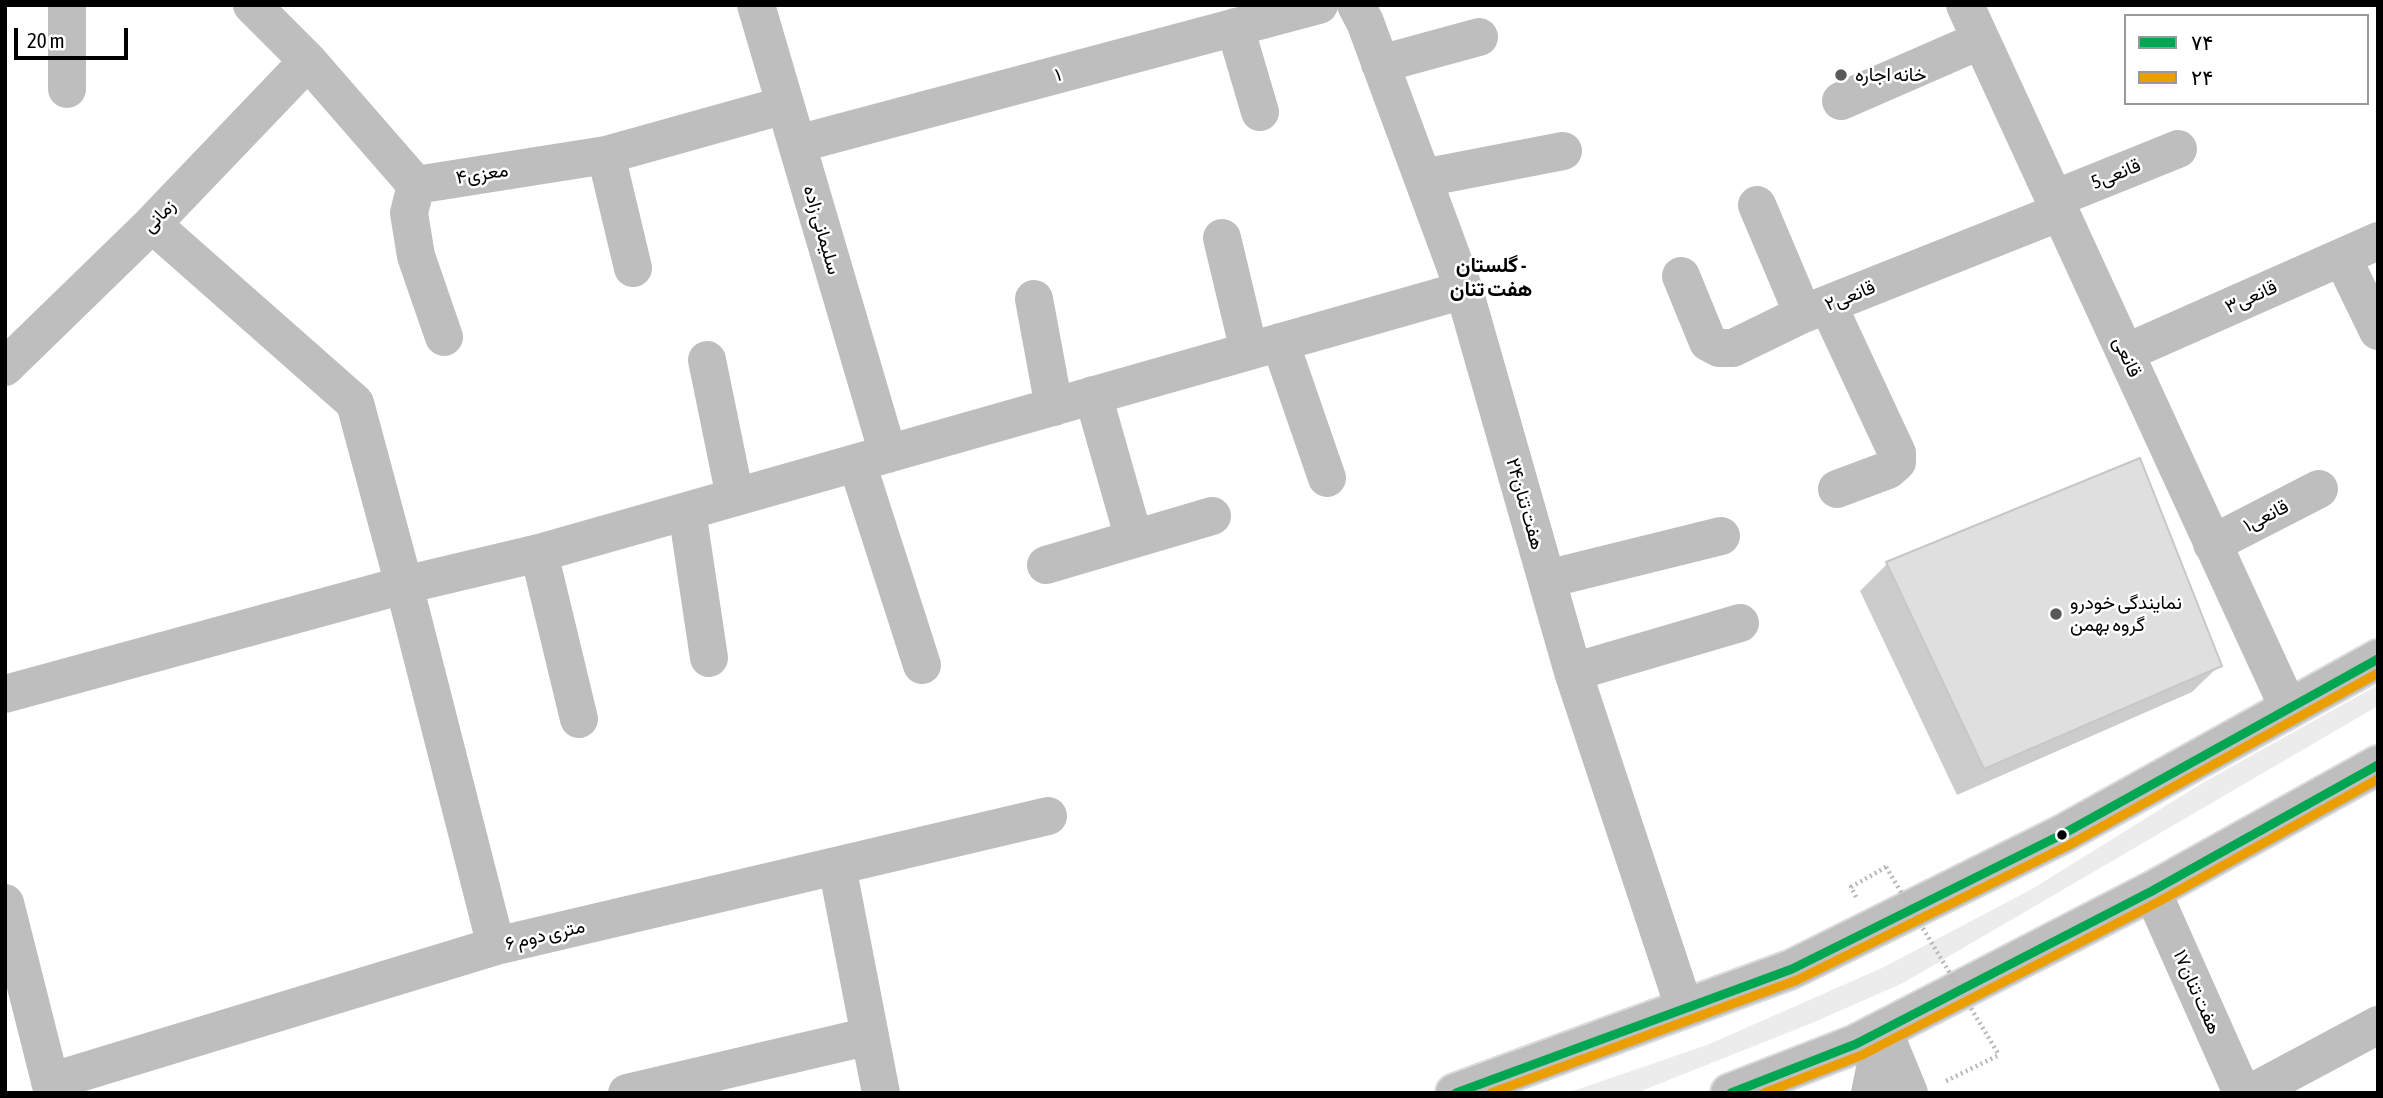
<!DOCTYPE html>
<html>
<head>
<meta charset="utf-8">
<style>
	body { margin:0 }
	#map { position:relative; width:2383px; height:1098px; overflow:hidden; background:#fff; font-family:"Asap Condensed",sans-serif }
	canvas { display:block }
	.frame { position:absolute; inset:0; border:7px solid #000; pointer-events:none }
	.legend { position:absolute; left:2124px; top:14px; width:245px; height:91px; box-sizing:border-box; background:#fff; border:2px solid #999; margin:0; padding:9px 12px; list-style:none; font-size:21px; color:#000 }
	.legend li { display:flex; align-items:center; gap:14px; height:35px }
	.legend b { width:35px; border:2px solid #999 }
	.scale { position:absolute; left:14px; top:28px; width:114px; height:32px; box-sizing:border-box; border:4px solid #000; border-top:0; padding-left:9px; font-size:21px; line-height:24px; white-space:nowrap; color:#000; -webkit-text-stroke:5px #fff; paint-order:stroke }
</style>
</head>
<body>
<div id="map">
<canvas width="2383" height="1098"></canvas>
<div class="frame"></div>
<ul class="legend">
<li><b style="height:9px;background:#00a651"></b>۷۴</li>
<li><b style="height:9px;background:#eb9e00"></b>۲۴</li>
</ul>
<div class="scale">20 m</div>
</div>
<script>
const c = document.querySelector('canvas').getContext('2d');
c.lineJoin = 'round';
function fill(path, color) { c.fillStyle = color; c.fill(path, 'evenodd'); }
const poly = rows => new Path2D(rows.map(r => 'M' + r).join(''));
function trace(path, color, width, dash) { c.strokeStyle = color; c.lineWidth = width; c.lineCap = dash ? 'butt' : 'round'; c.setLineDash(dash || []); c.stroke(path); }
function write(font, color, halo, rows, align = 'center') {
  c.font = font + ' "Asap Condensed",Vazirmatn,sans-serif'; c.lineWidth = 5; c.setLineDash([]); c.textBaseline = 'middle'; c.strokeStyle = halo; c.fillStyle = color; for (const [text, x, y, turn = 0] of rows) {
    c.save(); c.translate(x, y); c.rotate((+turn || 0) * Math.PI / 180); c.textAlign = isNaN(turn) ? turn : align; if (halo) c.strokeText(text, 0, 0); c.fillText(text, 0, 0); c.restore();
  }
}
fill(poly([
	[2378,685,2378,706,1903,983,1812,1023,1636,1093,1567,1093,1707,1045,1882,968,2032,889,2204,782]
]), '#ececec');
fill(poly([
	[2139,460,2220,665,2192,692,1957,795,1860,591,1887,564]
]), '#0003');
const building = poly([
	[2140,458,2222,666,1984,769,1886,562,2140,458]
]);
fill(building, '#dfdfdf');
trace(building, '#c7c7c7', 2);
const major = poly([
	[1455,1093,1792,969,2063,834,2378,659],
	[1730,1093,1856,1044,2152,891,2378,765]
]);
trace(major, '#dbdbdb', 42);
trace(poly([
	[1856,897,1851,887,1886,867],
	[1946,1081,1999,1055]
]), '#b9b9b9', 4.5, [2, 3.5]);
trace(poly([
	[67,5,67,89],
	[252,5,308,61,416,185,606,155,785,105],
	[756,5,888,454],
	[1356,5,1365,22,1464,290,1573,672,1684,1007],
	[1965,5,2289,709],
	[1235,27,1260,112],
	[1380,64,1479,37],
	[1841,101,1981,40],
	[797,144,1319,5],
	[606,155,633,268],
	[1423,178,1563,151],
	[416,185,409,213,416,256,444,337],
	[2054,199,2178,149],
	[1757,205,1803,314],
	[152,224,355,403,404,585,496,946],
	[1222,238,1249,351],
	[2342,257,2378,331],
	[1681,276,1708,342,1719,348,1733,348,1803,314,2060,212],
	[1034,299,1054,407],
	[1828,305,1897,453,1897,462,1888,470,1837,489],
	[1280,342,1327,478],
	[2125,353,2378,241],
	[707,360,735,497],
	[5,367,152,224,308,61],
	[1093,395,1134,539],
	[857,463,922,665],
	[687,511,709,658],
	[2212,544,2319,489],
	[539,553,579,719],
	[1046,565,1212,516],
	[1547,579,1721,536],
	[1573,672,1740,623],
	[5,694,404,585,539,553,1464,290],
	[837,866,881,1093],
	[2152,891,2242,1093],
	[5,903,53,1093],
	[1883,1030,1909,1093],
	[50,1082,496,946,1048,816],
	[627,1093,870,1036],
	[1870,1093,1883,1030],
	[2251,1093,2378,1025]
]), '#bebebe', 38);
trace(major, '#bebebe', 38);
trace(poly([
	[1886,867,1999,1055]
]), '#b9b9b9', 4.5, [2, 3.5]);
trace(poly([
	[1456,1093,1792,969,2063,834,2378,659],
	[1731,1093,1856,1044,2152,891,2378,765]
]), '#00a651', 9);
trace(poly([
	[1491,1093,1797,980,2069,845,2378,673],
	[1764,1093,1862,1055,2158,902,2378,779]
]), '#eb9e00', 9);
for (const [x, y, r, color] of [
	[1841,75,7,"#595959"],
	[2056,614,7,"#595959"],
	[2062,835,6,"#000"]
]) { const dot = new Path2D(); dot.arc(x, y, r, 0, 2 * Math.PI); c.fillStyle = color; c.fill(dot); trace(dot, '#fff', 2.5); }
write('19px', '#000', '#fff', [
	["۱",1058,75,-15],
	["۴معزی",482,174,-9],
	["5قانعی",2116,174,-22],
	["زمانی",159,216,-46],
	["سلیمانی زاده",822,230,74],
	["۲قانعی",1850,296,-22],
	["۳قانعی",2251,297,-24],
	["قانعی",2127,357,65],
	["هفت تنان۲۴",1525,504,74],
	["۱قانعی",2266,516,-27],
	["۶ متری دوم",545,935,-13],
	["هفت تنان۱۷",2197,992,66]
]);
write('19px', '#000', '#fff', [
	["خانه اجاره",1855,75],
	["نمایندگی خودرو",2070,603],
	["گروه بهمن",2070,625]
], 'left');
write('bold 21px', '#000', '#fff', [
	["گلستان -",1491,265],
	["هفت تنان",1491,289]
]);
</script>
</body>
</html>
